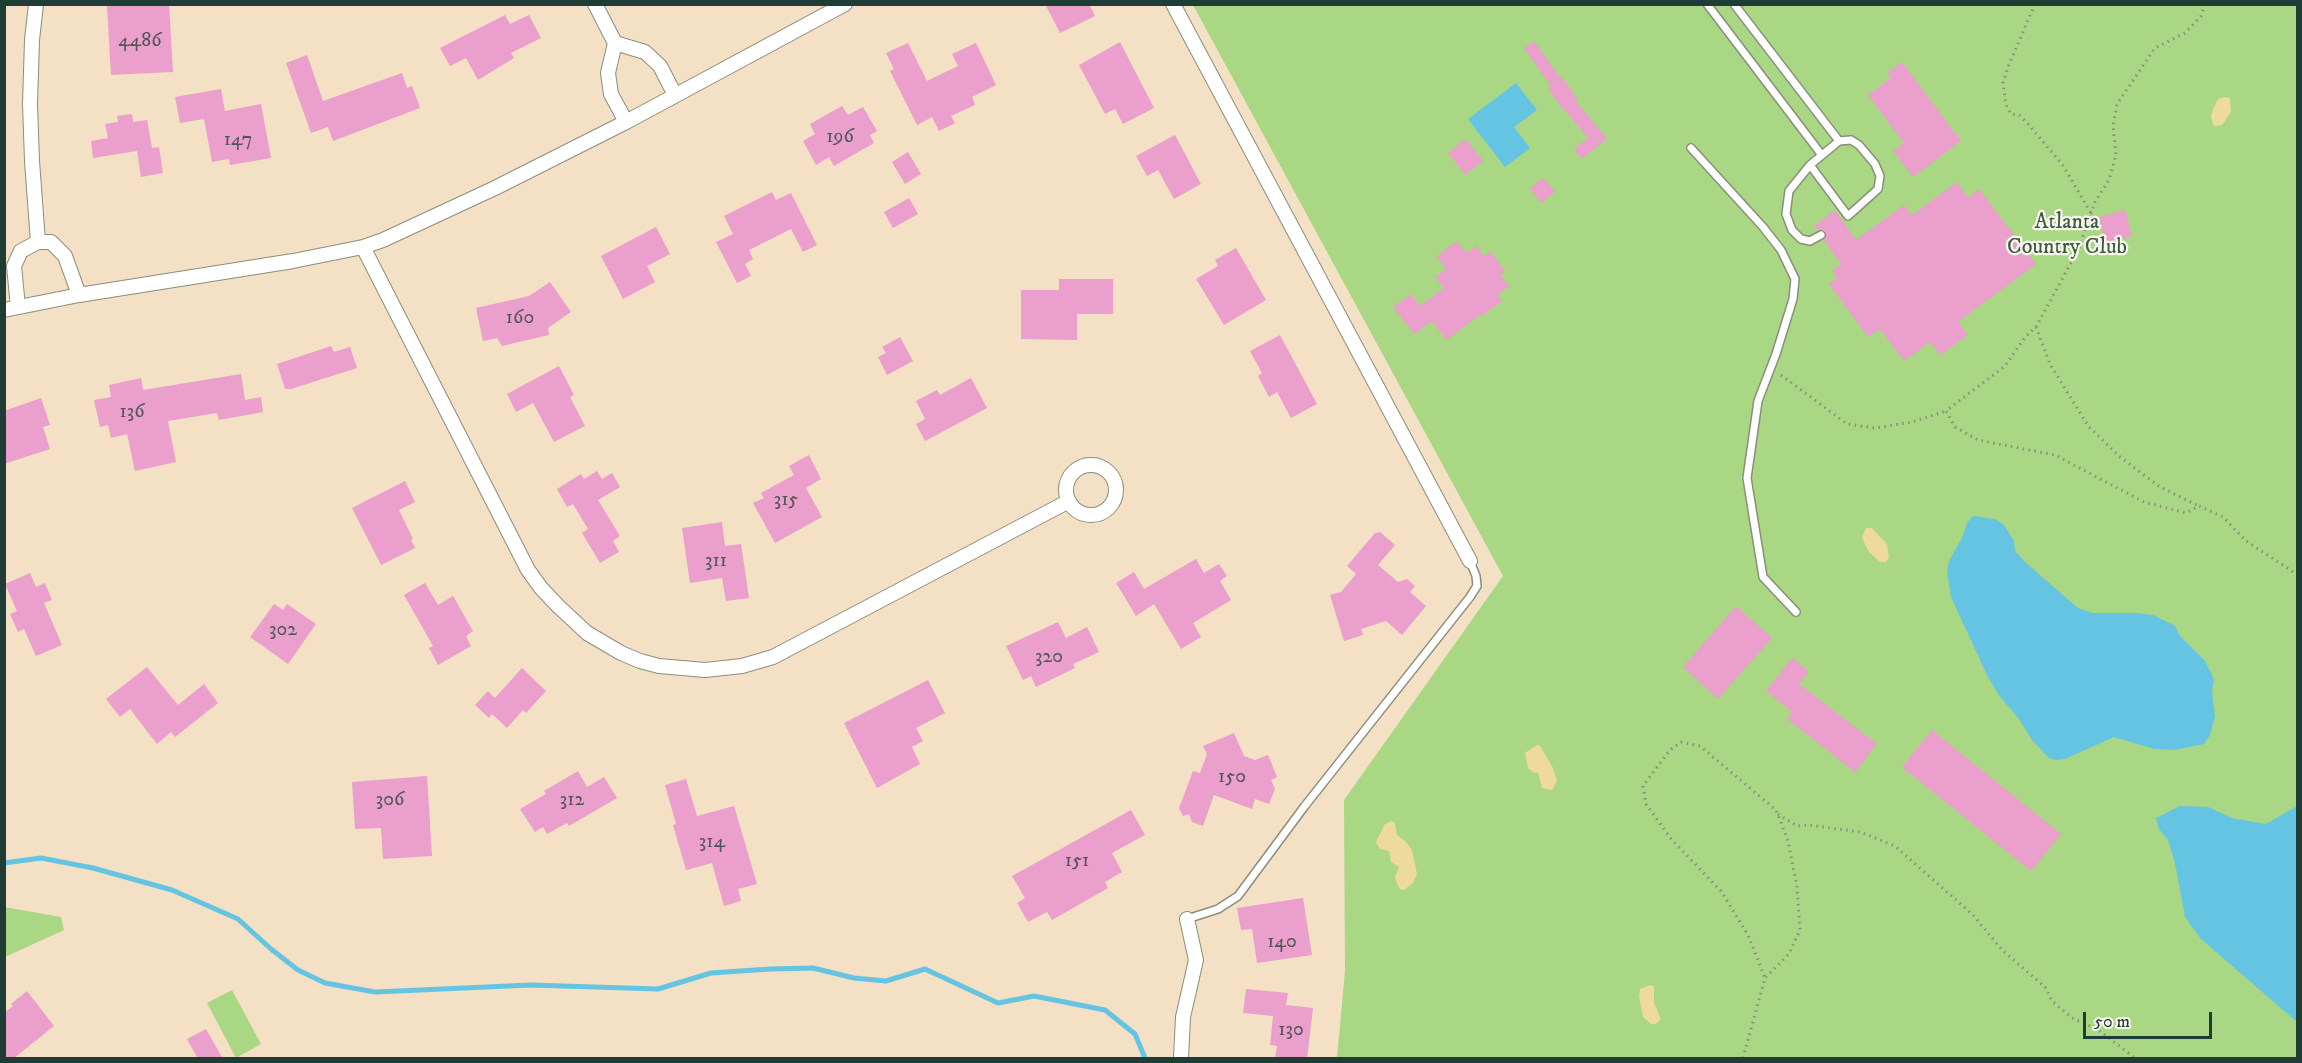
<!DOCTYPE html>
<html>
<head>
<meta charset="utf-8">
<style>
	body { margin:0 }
	#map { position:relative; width:2302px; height:1063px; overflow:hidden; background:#f4e0c4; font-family:"IM FELL DW Pica",serif }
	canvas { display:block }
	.frame { position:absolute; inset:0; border:6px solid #1f3d34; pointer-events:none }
	.scale { position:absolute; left:2083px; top:1012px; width:129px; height:27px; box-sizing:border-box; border:3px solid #1f3d34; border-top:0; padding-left:8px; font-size:18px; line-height:21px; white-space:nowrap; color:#1f3d34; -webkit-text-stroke:4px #fbf7ec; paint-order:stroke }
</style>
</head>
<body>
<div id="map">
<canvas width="2302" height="1063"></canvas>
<div class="frame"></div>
<div class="scale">50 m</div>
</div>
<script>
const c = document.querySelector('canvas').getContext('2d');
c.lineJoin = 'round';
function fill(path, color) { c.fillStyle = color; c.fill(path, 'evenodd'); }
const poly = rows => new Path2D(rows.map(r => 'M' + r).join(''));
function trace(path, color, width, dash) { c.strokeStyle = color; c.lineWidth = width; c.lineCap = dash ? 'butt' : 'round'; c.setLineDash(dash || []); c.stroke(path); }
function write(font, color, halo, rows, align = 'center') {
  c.font = font + ' "IM FELL DW Pica",serif'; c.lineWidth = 4.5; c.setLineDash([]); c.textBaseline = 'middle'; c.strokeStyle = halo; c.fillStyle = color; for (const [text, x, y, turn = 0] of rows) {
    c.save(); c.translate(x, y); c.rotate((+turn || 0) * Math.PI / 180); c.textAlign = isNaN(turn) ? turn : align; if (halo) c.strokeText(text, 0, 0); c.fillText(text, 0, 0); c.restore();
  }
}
fill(poly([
	[1193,5,2297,5,2297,1058,1337,1058,1345,971,1344,800,1503,576],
	[4,907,61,917,64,930,5,957],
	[232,990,261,1044,236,1058,207,1003]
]), '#a9d784');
fill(poly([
	[2225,97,2230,98,2231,112,2222,125,2214,126,2211,117,2213,109,2218,99],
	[1866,528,1872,528,1887,544,1889,557,1886,562,1880,562,1869,552,1862,538],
	[1537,745,1540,746,1553,768,1557,781,1552,790,1542,788,1538,772,1534,773,1528,768,1525,753],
	[1392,821,1395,823,1397,835,1405,841,1412,850,1417,874,1413,883,1404,890,1400,889,1398,886,1395,877,1399,867,1391,862,1389,851,1380,849,1376,842,1385,824],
	[1651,985,1654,986,1654,1003,1661,1019,1656,1024,1651,1024,1643,1017,1639,997,1640,989]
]), '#eeda9e');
fill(poly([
	[1516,83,1537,110,1514,127,1530,148,1505,167,1468,119],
	[1973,516,1995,519,2004,525,2014,541,2015,551,2025,562,2078,608,2092,613,2137,613,2153,615,2175,626,2180,636,2205,661,2214,679,2212,692,2215,716,2210,735,2204,744,2175,750,2154,749,2114,737,2065,759,2056,760,2049,758,2032,740,2019,719,1998,694,1988,677,1951,597,1947,572,1949,561,1962,538,1967,523],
	[2180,806,2208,807,2232,818,2266,824,2297,806,2297,1022,2201,939,2185,917,2175,863,2168,840,2159,829,2156,818]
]), '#64c4e2');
trace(poly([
	[4,863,41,858,93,868,172,890,238,919,271,949,298,970,325,983,375,992,531,985,658,989,711,973,770,969,813,968,854,978,886,981,925,969,998,1003,1034,996,1105,1010,1135,1034,1145,1058]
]), '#64c4e2', 5);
fill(poly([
	[169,4,173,72,111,75,107,6],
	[1045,4,1089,4,1095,16,1060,33],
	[505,15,510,24,529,15,541,38,511,53,514,58,478,80,466,58,450,66,440,48],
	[1534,41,1561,79,1563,78,1578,100,1576,101,1607,139,1582,159,1574,149,1588,138,1564,109,1563,110,1548,89,1551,86,1524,48],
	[1120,42,1154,108,1123,124,1115,109,1105,114,1079,65],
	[908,43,927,81,958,66,952,54,976,43,996,85,972,97,975,105,951,116,955,123,939,131,932,117,917,125,890,71,894,69,886,53],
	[307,55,323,101,402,73,407,88,412,86,420,108,333,141,328,127,311,133,286,63],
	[1902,62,1961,141,1913,177,1893,151,1904,143,1868,95,1891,78,1887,73],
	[221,89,225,111,261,104,271,158,230,165,229,159,212,162,204,119,180,123,175,97],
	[842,106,848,115,863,107,877,131,870,135,874,143,834,166,829,157,816,165,803,141,815,134,810,124],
	[132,114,133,122,147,120,152,148,159,147,163,173,141,177,137,151,93,158,91,141,108,138,105,124,118,122,117,116],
	[1175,135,1201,184,1174,199,1158,170,1147,176,1136,156],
	[1466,139,1483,161,1465,175,1448,153],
	[908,152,921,174,905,184,892,162],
	[1544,178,1555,192,1541,203,1530,188],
	[1957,182,1968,198,1979,189,2036,264,1958,322,1968,335,1940,355,1930,342,1904,361,1880,329,1868,337,1829,284,1837,278,1832,271,1841,265,1824,240,1826,232,1822,229,1818,230,1814,226,1835,210,1856,240,1904,205,1912,215],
	[772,192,776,200,791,193,817,245,803,252,791,229,749,250,753,259,745,264,751,276,737,283,716,242,733,234,724,216],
	[909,198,918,214,893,228,884,212],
	[2125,210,2132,236,2106,243,2099,217],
	[656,227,670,254,647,266,655,282,623,299,601,256],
	[1457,241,1466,253,1476,246,1484,256,1491,252,1505,271,1500,275,1509,286,1497,295,1502,301,1482,316,1481,314,1447,340,1432,321,1414,334,1393,307,1411,294,1420,306,1444,288,1435,277,1446,269,1437,256],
	[1236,248,1266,300,1224,325,1196,279,1218,266,1215,260],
	[1059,279,1113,279,1113,314,1077,314,1077,340,1021,339,1021,290,1059,290],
	[550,282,571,312,548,328,549,335,502,346,497,338,483,341,476,308,529,296],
	[1280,335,1317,404,1291,418,1277,392,1269,397,1258,376,1262,373,1250,351],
	[900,337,913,361,887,375,878,357,886,353,882,347],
	[331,346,334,352,350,347,357,368,291,389,285,389,277,364],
	[559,366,574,395,570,397,585,426,554,442,533,403,516,412,507,394],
	[241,374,245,400,261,397,263,412,219,420,217,413,168,421,176,462,135,471,127,434,111,438,108,425,100,427,94,400,111,397,109,385,141,378,143,390],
	[971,378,987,408,925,441,916,424,925,419,916,401,937,390,940,395],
	[41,398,50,425,43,427,50,449,4,464,4,411],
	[809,455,821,479,806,488,822,517,775,543,753,503,764,498,761,493,794,475,789,466],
	[597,471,602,479,612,473,620,487,598,500,620,536,613,541,619,552,600,563,582,533,588,529,573,504,567,507,557,489,581,474,584,479],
	[405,481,415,502,399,510,413,539,411,540,415,548,381,565,352,508],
	[722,522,725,546,741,544,749,598,726,601,722,578,690,583,682,528],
	[1380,532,1395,545,1378,565,1398,582,1407,579,1415,586,1410,592,1426,606,1402,635,1386,621,1361,629,1363,635,1344,641,1330,595,1341,592,1356,574,1347,566,1375,533],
	[1196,559,1204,573,1219,564,1227,576,1220,581,1231,600,1193,623,1201,637,1181,649,1154,604,1136,616,1116,583,1134,572,1144,589],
	[30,573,36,587,45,583,52,600,44,603,62,645,36,656,24,629,18,632,10,614,17,611,5,584],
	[425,583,438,605,453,596,473,631,466,636,471,646,438,665,429,648,433,646,404,595],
	[274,604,283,610,287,604,316,624,288,664,250,637],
	[1736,606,1772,638,1718,699,1683,667],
	[1058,622,1066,638,1087,627,1099,652,1073,664,1075,668,1036,687,1031,676,1023,680,1006,646],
	[1792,658,1809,671,1799,684,1877,744,1855,772,1787,719,1792,712,1766,691],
	[147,667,178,705,204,684,218,703,175,737,171,732,157,744,130,709,120,717,106,699],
	[522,668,546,691,526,713,523,710,507,728,492,714,489,718,475,705,488,691,495,698],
	[928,680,945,713,916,728,923,741,912,747,920,764,877,788,844,723],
	[1932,730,2061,834,2031,871,1902,767],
	[1234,733,1244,756,1255,760,1268,755,1277,777,1271,780,1275,789,1269,804,1255,799,1252,809,1214,795,1203,826,1192,822,1189,814,1183,816,1179,808,1193,771,1200,773,1207,754,1203,746],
	[578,771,587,787,604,777,617,798,569,826,567,823,547,834,543,827,535,832,520,809,546,794,544,791],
	[427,776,432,856,383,859,381,828,355,829,352,782],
	[686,779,697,816,734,806,757,884,738,889,741,901,724,906,712,863,686,870,673,825,676,824,665,785],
	[1131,810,1145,835,1112,853,1122,872,1105,882,1108,888,1052,920,1047,912,1028,922,1017,903,1025,898,1012,876],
	[1303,898,1312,955,1257,963,1252,929,1241,930,1237,908],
	[1246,989,1288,993,1286,1005,1313,1008,1307,1059,1275,1059,1277,1046,1270,1045,1273,1016,1243,1013],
	[27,991,54,1026,13,1059,4,1059,4,1013,13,1006,11,1004],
	[206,1029,223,1059,198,1059,187,1039]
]), '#ea9fcc');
const service = poly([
	[1707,4,1821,154],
	[1734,4,1839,141],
	[1851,140,1859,145,1875,164,1880,176,1878,189,1848,216,1810,165,1839,141,1851,140],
	[1691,148,1763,227,1781,250,1795,279,1793,299,1776,354,1758,401,1747,478,1763,577,1796,612],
	[1810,165,1789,191,1786,214,1792,230,1801,239,1810,241,1821,235],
	[1187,919,1218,909,1238,896,1304,807,1470,597,1477,586,1476,576,1470,561]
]);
const minor = poly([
	[36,4,32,40,30,104,32,161,38,242],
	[595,4,615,43,608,73,611,94,626,122],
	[1173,4,1470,561],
	[615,43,645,52,660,66,675,95],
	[363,247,528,570,541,588,558,606,587,633,621,653,640,661,659,666,705,670,742,666,773,657,1069,501],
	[18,307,14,266,21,251,38,242,51,242,65,256,79,295],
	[4,310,79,295,293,261,363,247,383,240,495,188,626,122,845,4],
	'1066 490a25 25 0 1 1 50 0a25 25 0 1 1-50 0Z',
	[1181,1058,1183,1017,1196,960,1187,919]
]);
trace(service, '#8a8e7c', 10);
trace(minor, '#8a8e7c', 16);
trace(poly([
	[2035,4,2008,67,2003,83,2006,105,2011,114,2019,115,2028,124,2062,164,2091,213],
	[2205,4,2201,16,2185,33,2155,48,2117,104,2113,126,2116,155,2109,180,2095,202,2079,248,2036,327,2026,336,2005,366,1946,411,1955,427,1978,440,2055,455,2144,502,2186,513,2199,506,2223,517,2246,541,2298,575],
	[2036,327,2050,364,2088,426,2120,457,2160,487,2199,506],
	[1781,375,1847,424,1875,428,1912,422,1946,411],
	[1778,814,1797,826,1809,825,1860,832,1895,846,1973,915,2002,950,2045,987,2052,1001,2072,1018,2097,1029,2135,1058],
	[1743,1058,1765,978,1789,954,1800,930,1797,887,1788,841,1776,810,1700,746,1681,742,1670,750,1643,786,1646,804,1672,840,1721,891,1748,935,1765,978]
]), '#8a8e7c', 3, [1.5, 4.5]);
trace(service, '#fff', 7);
trace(minor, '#fff', 14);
write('20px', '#52565a', null, [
	["4486",140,42],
	["196",840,138],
	["147",238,141],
	["160",520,319],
	["136",132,413],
	["315",786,501],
	["311",716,562],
	["302",283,631],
	["320",1049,658],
	["150",1232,778],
	["306",390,801],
	["312",572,801],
	["314",712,843],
	["151",1077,862],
	["140",1282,943],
	["130",1291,1031]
]);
write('22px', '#3b5c44', '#fbf7ec', [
	["Atlanta",2067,223],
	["Country Club",2067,248]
]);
</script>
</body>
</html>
